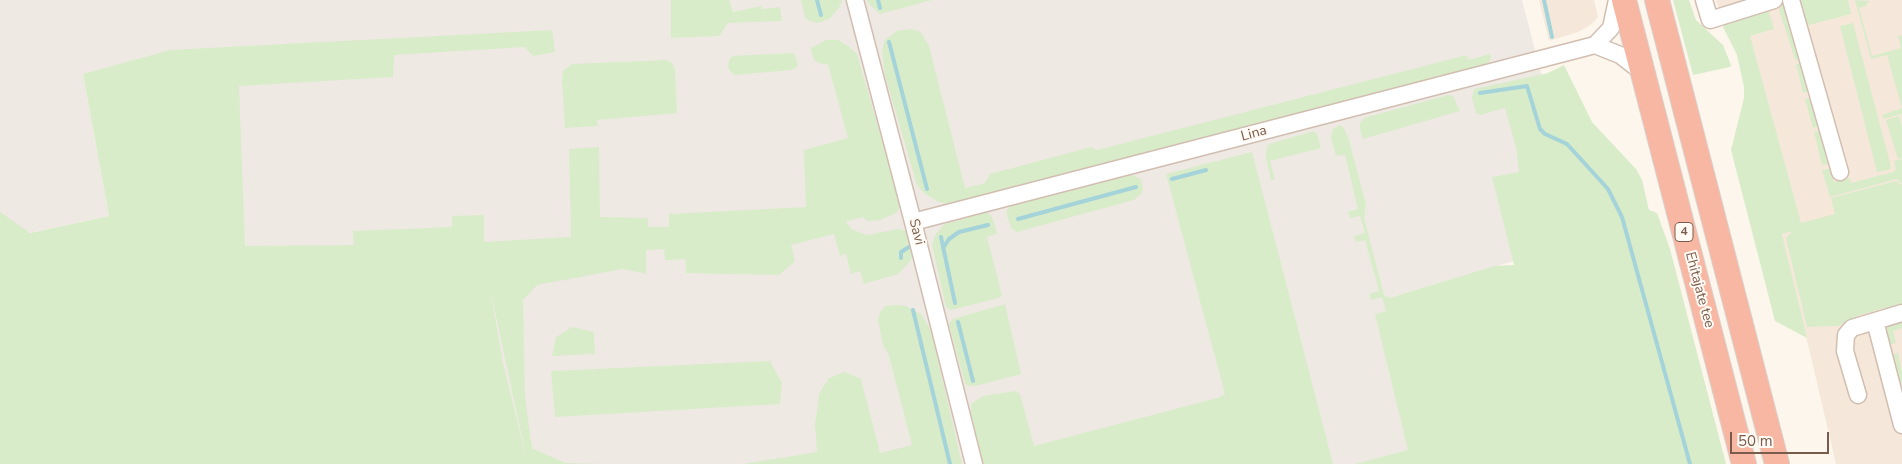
<!DOCTYPE html>
<html>
<head>
<meta charset="utf-8">
<style>
	body { margin:0 }
	#map { position:relative; width:1902px; height:464px; overflow:hidden; background:#fdf6ec; font-family:"Nunito Sans",sans-serif }
	canvas { display:block }
	.scale { position:absolute; left:1730px; top:432px; width:99px; height:22px; box-sizing:border-box; border:2px solid #7a5c4d; border-top:0; padding-left:6px; font-size:15px; line-height:18px; white-space:nowrap; color:#7a5c4d; -webkit-text-stroke:4px #fffaf3; paint-order:stroke }
</style>
</head>
<body>
<div id="map">
<canvas width="1902" height="464"></canvas>
<div class="scale">50 m</div>
</div>
<script>
const c = document.querySelector('canvas').getContext('2d');
c.lineJoin = 'round';
function fill(path, color) { c.fillStyle = color; c.fill(path, 'evenodd'); }
const poly = rows => new Path2D(rows.map(r => 'M' + r).join(''));
function trace(path, color, width, dash) { c.strokeStyle = color; c.lineWidth = width; c.lineCap = dash ? 'butt' : 'round'; c.setLineDash(dash || []); c.stroke(path); }
function write(font, color, halo, rows, align = 'center') {
  c.font = font + ' "Nunito Sans",sans-serif'; c.lineWidth = 4; c.setLineDash([]); c.textBaseline = 'middle'; c.strokeStyle = halo; c.fillStyle = color; for (const [text, x, y, turn = 0] of rows) {
    c.save(); c.translate(x, y); c.rotate((+turn || 0) * Math.PI / 180); c.textAlign = isNaN(turn) ? turn : align; if (halo) c.strokeText(text, 0, 0); c.fillText(text, 0, 0); c.restore();
  }
}
fill(poly([
	[1539,0,1594,0,1598,17,1592,24,1578,32,1549,41],
	[1716,0,1902,0,1902,464,1836,464,1738,46,1723,22]
]), '#f5e8da');
fill(poly([
	[0,0,1522,0,1585,240,1389,298,1422,464,1239,464,1034,446,982,459,983,464,299,464,211,260,83,74,109,216,0,239]
]), '#efe9e4');
fill(poly([
	[671,0,729,0,733,12,761,6,762,9,780,7,782,21,728,23,719,36,671,38],
	[801,0,842,0,839,8,829,19,818,23,809,21,805,17],
	[867,0,932,0,880,14,868,3],
	[1673,0,1689,0,1696,20,1723,45,1731,65,1730,67,1693,75],
	[1799,0,1848,0,1851,14,1801,27],
	[1855,0,1869,1,1866,6,1859,8,1872,56,1901,48,1898,36,1902,35,1902,118,1901,114,1884,119,1882,115,1902,108,1887,55,1871,59],
	[1783,4,1790,7,1801,58,1795,60,1779,10],
	[1765,10,1769,12,1774,29,1750,36,1801,223,1835,214,1831,198,1896,181,1902,185,1902,309,1884,308,1860,315,1838,326,1807,327,1786,238,1793,231,1782,234,1807,338,1775,321,1731,150,1744,98,1744,87,1737,55,1723,27,1728,20],
	[1853,23,1891,167,1889,170,1877,172,1840,26],
	[911,29,921,32,929,46,965,188,985,183,990,174,1091,147,1097,150,1467,55,1468,60,1490,54,1491,58,1488,63,1483,67,954,204,938,202,923,192,917,185,885,75,882,53,884,41,897,31],
	[552,30,555,52,533,56,525,47,394,55,393,77,239,86,245,246,354,245,353,231,452,227,452,216,484,215,484,242,571,237,569,149,599,147,600,217,648,218,648,227,669,227,669,214,806,207,804,150,848,138,828,64,822,64,815,61,812,55,811,48,826,40,838,40,848,46,857,54,901,206,896,213,880,220,867,221,863,217,847,221,847,224,853,230,868,235,898,229,907,231,913,252,911,260,898,274,864,284,860,271,851,274,846,254,840,256,834,234,791,245,795,261,779,275,686,273,685,259,665,260,664,249,646,250,646,274,623,269,537,285,523,300,525,397,532,448,565,463,603,464,0,464,0,212,30,233,109,216,83,74,170,50],
	[490,288,526,456,526,457,503,363],
	[793,53,797,60,798,66,792,70,734,75,728,68,729,60,733,56],
	[666,60,672,63,675,69,677,113,597,120,598,126,565,128,562,79,563,71,572,64],
	[1803,62,1811,91,1803,93,1796,64],
	[1564,65,1592,122,1636,169,1642,180,1649,210,1657,213,1670,249,1726,464,1355,464,1408,450,1375,314,1386,311,1382,297,1371,300,1369,294,1379,291,1365,240,1356,242,1354,236,1365,233,1360,216,1350,218,1348,212,1358,209,1345,155,1336,156,1331,138,1333,129,1340,125,1344,128,1349,140,1366,205,1364,218,1384,295,1389,298,1495,266,1514,265,1492,177,1519,172,1516,147,1505,108,1481,115,1476,113,1472,98,1474,89,1548,73],
	[1448,95,1453,96,1460,111,1363,139,1360,130,1360,123,1364,118],
	[1812,97,1820,126,1813,128,1805,99],
	[1899,116,1902,126,1902,158,1898,159,1886,120],
	[1821,130,1829,164,1822,165,1814,132],
	[1314,131,1317,134,1321,148,1270,161,1275,180,1271,180,1266,157,1267,147,1269,144],
	[1252,152,1333,464,983,464,971,413,971,404,983,396,1015,391,1020,394,1034,446,1217,398,1225,394,1166,174],
	[1902,159,1902,184,1897,179,1830,197,1822,170,1831,168,1834,182,1850,178,1851,183,1893,172,1896,169,1894,161],
	[1132,175,1141,179,1143,189,1142,193,1134,200,1017,232,1011,228,1006,212,1010,206],
	[988,212,993,219,997,234,987,237,1002,295,999,298,951,310,946,307,932,245,935,235,945,224],
	[1005,304,1021,374,979,385,969,386,965,384,949,324,953,319],
	[897,305,906,306,921,314,931,331,962,464,743,464,817,452,815,425,819,394,829,378,845,372,861,379,880,453,912,445,889,356,883,345,878,321,879,314,885,306],
	[1902,322,1902,328,1893,331,1896,343,1888,345,1884,333,1888,326],
	[572,327,594,332,595,354,552,356,556,337],
	[1898,353,1902,371,1902,382,1899,383,1892,354],
	[770,361,782,383,780,404,555,417,551,371]
]), '#d8ecc9');
trace(poly([
	[817,0,821,15],
	[878,0,880,8],
	[1544,0,1552,37],
	[889,42,927,189],
	[1480,93,1527,86,1540,129,1545,134,1567,144,1608,189,1622,217,1690,464],
	[1172,179,1206,170],
	[1018,219,1136,187],
	[941,237,955,303],
	[943,248,949,239,959,232,988,225],
	[901,258,901,252,909,247],
	[913,310,950,464],
	[958,322,973,381]
]), '#a5d3da', 4);
const minor = poly([
	[855,0,913,222,974,464],
	[1617,0,1611,28,1595,45,1620,55,1642,72],
	[1704,0,1710,20,1774,0],
	[1791,0,1840,172],
	[913,222,1595,45],
	[1875,321,1902,425],
	[1858,395,1845,351,1846,335,1852,328,1902,313]
]);
const highway = poly([
	[1624,0,1744,464],
	[1657,0,1777,464]
]);
trace(minor, '#d1beb0', 19);
trace(highway, '#dad1cd', 26);
trace(minor, '#fff', 16);
trace(highway, '#f7b7a3', 24);
for (const [x, y, w] of [
	[1684,232,18]
]) { const box = new Path2D(); box.roundRect(x - w / 2, y - 9.5, w, 19, 4); c.fillStyle = '#fffaf3'; c.fill(box); trace(box, '#7a5c4d', 1); }
write('bold 12px', '#7a5c4d', null, [
	["4",1684,232]
]);
write('14px', '#7a5c4d', '#fffaf3', [
	["Lina",1254,134,-15],
	["Savi",916,232,76],
	["Ehitajate tee",1699,290,75]
]);
</script>
</body>
</html>
